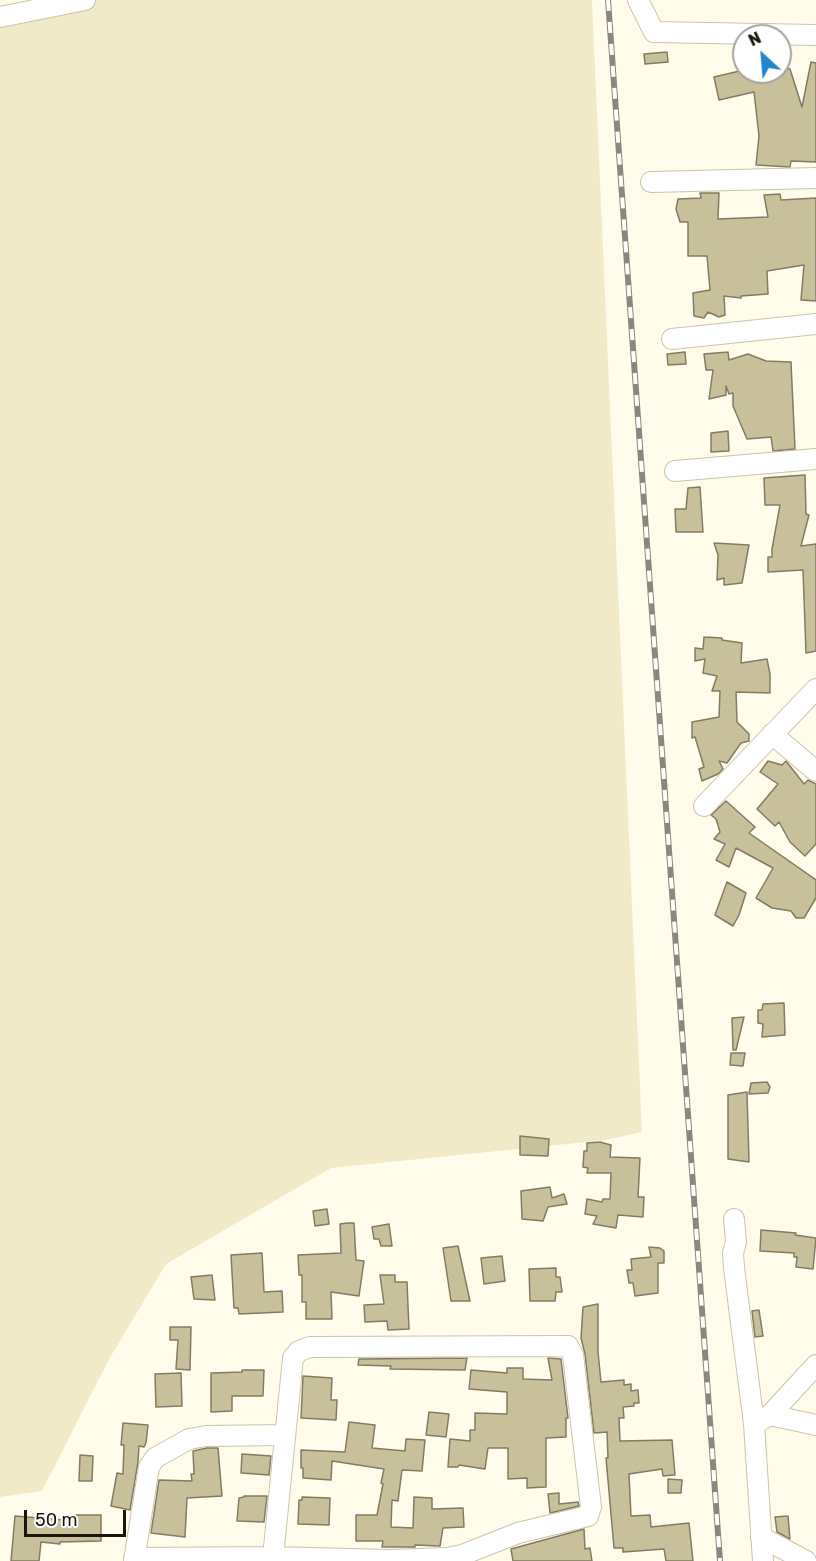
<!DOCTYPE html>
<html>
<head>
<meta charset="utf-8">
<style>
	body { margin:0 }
	#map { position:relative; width:816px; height:1561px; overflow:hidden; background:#fffcec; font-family:Rubik,sans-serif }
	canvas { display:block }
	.north { position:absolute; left:732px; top:24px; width:60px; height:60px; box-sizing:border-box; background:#fff; border:2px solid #a3a29e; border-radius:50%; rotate:334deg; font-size:16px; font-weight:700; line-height:24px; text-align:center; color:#18160d }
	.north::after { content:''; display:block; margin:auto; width:21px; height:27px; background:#2283cf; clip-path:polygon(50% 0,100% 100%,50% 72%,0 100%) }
	.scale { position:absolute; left:24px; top:1510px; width:102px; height:27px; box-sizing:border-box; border:3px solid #18160d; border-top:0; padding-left:8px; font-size:18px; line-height:21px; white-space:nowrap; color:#18160d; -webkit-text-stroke:4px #fff; paint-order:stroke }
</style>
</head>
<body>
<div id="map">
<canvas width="816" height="1561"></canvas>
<div class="north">N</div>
<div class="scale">50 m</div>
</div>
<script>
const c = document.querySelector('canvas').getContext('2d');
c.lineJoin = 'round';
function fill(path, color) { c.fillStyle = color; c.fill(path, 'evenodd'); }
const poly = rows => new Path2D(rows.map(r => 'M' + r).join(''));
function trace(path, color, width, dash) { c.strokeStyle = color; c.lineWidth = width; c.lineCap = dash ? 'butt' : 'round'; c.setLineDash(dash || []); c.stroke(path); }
fill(poly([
	[84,0,592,0,642,1132,606,1140,331,1168,166,1264,108,1361,42,1491,0,1497,0,18]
]), '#f0eac8');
const building = poly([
	[667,52,668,62,645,64,644,54,667,52],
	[811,62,816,63,816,162,791,161,790,167,756,165,759,136,754,92,719,100,714,77,744,70,744,77,769,74,769,72,780,72,780,67,790,69,802,107,811,62],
	[700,193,719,193,718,219,768,217,764,195,780,194,781,200,816,198,816,301,801,300,804,265,767,271,768,294,741,296,741,298,724,296,725,315,719,317,708,312,704,318,694,316,693,293,710,290,707,256,688,256,688,222,680,222,676,209,678,199,701,198,700,193],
	[685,352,686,364,668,365,667,354,685,352],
	[728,352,729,360,748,354,766,361,791,362,795,449,773,451,771,437,747,439,733,406,733,393,729,394,726,386,726,395,709,399,713,370,706,370,704,354,728,352],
	[728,431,729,451,711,452,711,433,728,431],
	[805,475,806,514,809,515,801,546,816,544,816,651,806,653,803,570,768,572,768,557,772,557,772,549,780,505,765,505,764,478,805,475],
	[700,487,703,532,676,532,675,509,686,509,688,488,700,487],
	[714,543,749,545,742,583,724,585,724,578,717,580,718,555,714,543],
	[704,637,722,638,722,640,742,643,741,663,767,659,770,674,770,693,736,692,737,722,749,734,749,741,741,743,727,763,719,761,723,769,718,774,702,781,699,769,704,767,695,737,692,738,692,722,719,717,720,691,712,691,717,676,703,673,705,659,695,661,695,648,703,649,704,637],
	[768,761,782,765,786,761,804,784,808,780,816,784,816,844,805,856,790,842,779,822,775,826,757,809,778,784,760,772,768,761],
	[726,801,755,827,749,833,816,880,816,898,804,918,796,918,791,911,772,908,756,898,773,868,736,848,729,867,716,860,725,844,714,839,720,832,716,819,711,815,726,801],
	[727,882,746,893,739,915,733,926,715,915,727,882],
	[784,1003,785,1035,762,1037,763,1024,758,1023,758,1010,762,1010,763,1004,784,1003],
	[744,1017,736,1050,733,1050,732,1018,744,1017],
	[731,1053,745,1053,743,1066,730,1065,731,1053],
	[767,1082,770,1087,768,1093,749,1094,751,1083,767,1082],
	[747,1092,749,1162,728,1159,728,1095,747,1092],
	[520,1136,549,1139,548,1156,520,1155,520,1136],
	[600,1142,611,1145,610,1157,640,1158,638,1197,644,1197,643,1217,618,1215,616,1228,593,1224,597,1216,585,1214,587,1199,602,1202,603,1199,610,1199,611,1173,587,1173,588,1168,583,1167,584,1151,587,1151,587,1143,600,1142],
	[550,1187,552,1198,564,1194,567,1204,548,1207,543,1221,522,1219,521,1191,550,1187],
	[327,1209,329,1224,315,1226,313,1211,327,1209],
	[347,1223,354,1223,356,1260,364,1261,359,1296,331,1292,332,1319,306,1319,306,1302,302,1302,302,1275,299,1275,298,1255,341,1253,340,1224,347,1223],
	[389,1224,392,1246,381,1246,379,1239,374,1239,372,1227,389,1224],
	[761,1230,796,1233,795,1235,816,1238,813,1269,796,1267,797,1257,794,1257,794,1253,760,1251,761,1230],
	[458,1246,470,1301,451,1301,443,1248,458,1246],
	[649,1247,660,1248,664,1251,664,1263,658,1263,658,1293,635,1296,633,1283,629,1283,627,1270,632,1270,631,1259,651,1257,649,1247],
	[262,1253,264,1292,282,1291,283,1312,239,1314,238,1308,234,1308,231,1255,262,1253],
	[502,1256,505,1281,484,1284,481,1258,502,1256],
	[556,1268,556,1277,560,1277,562,1292,556,1292,555,1301,530,1301,529,1269,556,1268],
	[212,1275,215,1300,194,1299,191,1277,212,1275],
	[380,1275,395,1275,395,1282,407,1282,409,1329,388,1330,387,1321,365,1322,364,1305,384,1304,380,1275],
	[598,1304,598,1352,601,1382,624,1380,624,1385,631,1384,631,1391,638,1390,639,1403,634,1403,634,1406,623,1407,624,1418,619,1418,620,1441,672,1440,675,1475,663,1476,662,1469,629,1474,631,1516,650,1515,651,1527,689,1523,693,1561,666,1561,664,1549,623,1552,623,1548,614,1548,606,1458,608,1458,607,1432,594,1433,585,1354,581,1338,583,1307,598,1304],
	[759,1310,763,1336,755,1337,752,1311,759,1310],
	[170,1327,191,1327,190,1370,176,1369,178,1340,170,1340,170,1327],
	[467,1358,465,1370,390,1369,391,1366,358,1365,359,1359,467,1358],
	[548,1358,561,1359,568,1418,566,1418,566,1437,546,1438,546,1487,527,1488,527,1478,508,1479,508,1448,488,1448,485,1469,459,1465,458,1467,448,1467,450,1439,470,1441,470,1430,475,1430,475,1413,507,1414,507,1392,469,1389,471,1370,507,1373,507,1368,523,1368,523,1379,552,1380,548,1358],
	[242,1370,264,1370,263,1396,232,1396,232,1411,211,1412,211,1373,242,1372,242,1370],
	[181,1373,182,1406,156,1407,155,1374,181,1373],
	[303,1376,332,1378,331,1400,337,1400,336,1420,301,1418,303,1376],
	[429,1412,449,1414,446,1437,426,1435,429,1412],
	[349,1422,375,1425,372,1448,405,1451,406,1439,425,1440,422,1471,402,1470,398,1501,392,1500,391,1527,413,1528,414,1497,432,1498,432,1509,463,1508,464,1527,443,1528,440,1546,415,1545,415,1547,382,1547,383,1541,356,1541,356,1515,377,1515,383,1484,381,1483,384,1469,332,1461,331,1480,303,1478,303,1468,301,1468,301,1450,345,1452,349,1422],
	[123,1423,148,1425,146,1443,144,1447,139,1446,138,1462,130,1510,111,1506,117,1473,123,1474,124,1445,121,1445,123,1423],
	[207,1448,218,1448,222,1496,187,1498,185,1537,151,1533,159,1480,192,1481,191,1474,194,1474,193,1451,207,1448],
	[242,1454,271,1456,269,1475,241,1473,242,1454],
	[80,1455,93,1456,92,1481,79,1481,80,1455],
	[668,1479,682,1480,681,1493,668,1493,668,1479],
	[559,1493,559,1504,578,1502,579,1506,550,1513,548,1494,559,1493],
	[244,1496,267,1496,264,1522,237,1521,239,1498,244,1497,244,1496],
	[302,1497,330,1498,329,1525,298,1524,299,1500,302,1500,302,1497],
	[76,1515,101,1515,101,1541,60,1542,60,1544,41,1542,39,1561,11,1561,15,1516,76,1521,76,1515],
	[788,1516,790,1539,777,1532,775,1517,788,1516],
	[584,1529,585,1549,590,1548,592,1561,513,1561,511,1549,584,1529]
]);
fill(building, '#c7c09a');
trace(building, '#817c64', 1.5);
const minor = poly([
	[638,0,654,32,816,35],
	[0,17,85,0],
	[651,182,816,178],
	[672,339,816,324],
	[675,471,816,459],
	[772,734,816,771],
	[704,806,816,689],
	[734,1219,736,1242,733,1253,734,1268,754,1424,763,1561],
	[770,1415,816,1425],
	[754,1424,770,1415,816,1365],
	[761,1537,806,1561],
	[134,1558,273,1557,389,1560,447,1558,462,1555,518,1533,588,1516,591,1507,573,1355,568,1346,310,1347,299,1351,293,1358,273,1557,273,1561],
	[134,1561,149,1467,155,1458,189,1439,206,1436,285,1435]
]);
trace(minor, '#cac4ab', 22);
trace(minor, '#fff', 20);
const rail = poly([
	[608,0,720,1561]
]);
trace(rail, '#8a887b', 6);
trace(rail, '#fff', 4, [11]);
</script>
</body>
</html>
